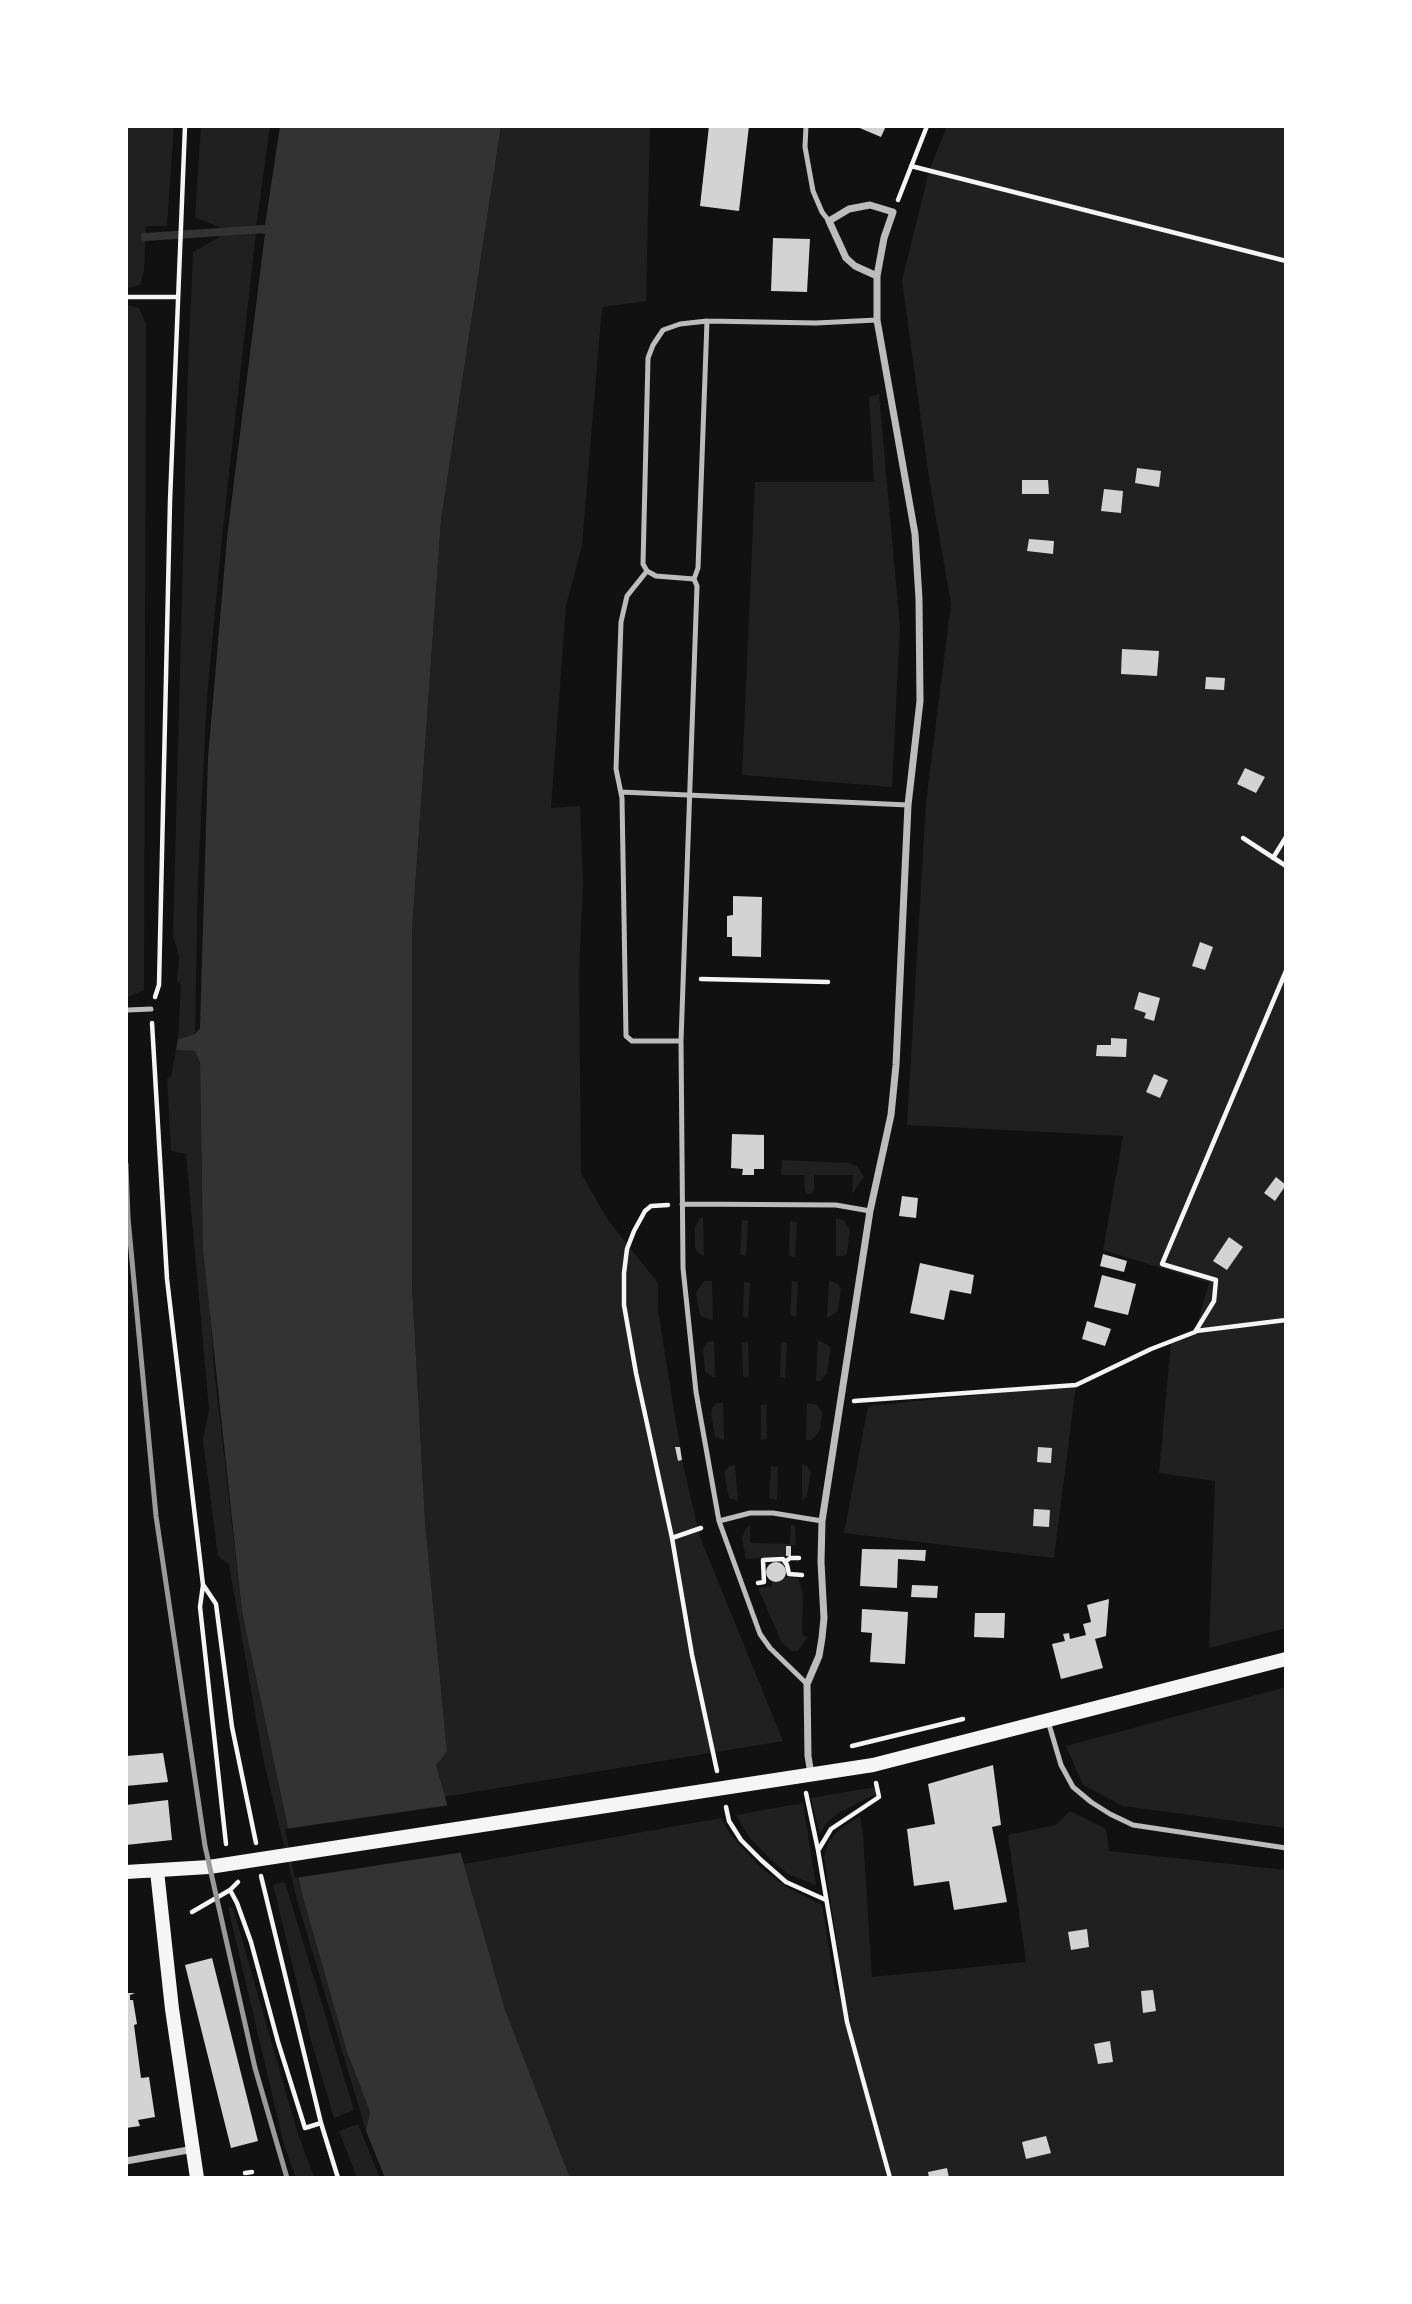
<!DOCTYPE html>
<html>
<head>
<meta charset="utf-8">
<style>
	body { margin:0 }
	#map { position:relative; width:1412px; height:2304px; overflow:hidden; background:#111; font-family:Jost,sans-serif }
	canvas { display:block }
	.frame { position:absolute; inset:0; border:128px solid #fff; pointer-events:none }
</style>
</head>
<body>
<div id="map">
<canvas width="1412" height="2304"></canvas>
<div class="frame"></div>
</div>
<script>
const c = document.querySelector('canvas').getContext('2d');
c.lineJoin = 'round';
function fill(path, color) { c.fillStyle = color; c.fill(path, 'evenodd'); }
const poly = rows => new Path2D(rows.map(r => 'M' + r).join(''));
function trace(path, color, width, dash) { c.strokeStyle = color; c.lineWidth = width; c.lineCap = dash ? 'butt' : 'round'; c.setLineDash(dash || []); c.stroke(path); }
fill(poly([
	[128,126,174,126,167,226,146,226,144,270,140,285,127,288],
	[201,126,270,126,256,229,226,230,195,217],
	[501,126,650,126,646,301,602,307,582,546,566,605,551,808,580,806,583,884,579,974,581,1173,608,1220,658,1283,658,1310,680,1447,675,1448,678,1461,682,1460,700,1537,783,1741,444,1797,436,1765,447,1752,425,1521,412,1286,412,930,441,520],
	[947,126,1286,126,1286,1628,1209,1648,1215,1481,1159,1473,1171,1341,1195,1331,1209,1283,1103,1250,1123,1136,907,1125,926,803,951,604,929,478,902,281,929,171],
	[256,232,222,537,207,697,198,876,195,1034,178,1039,181,984,177,982,179,956,173,936,188,366,193,252,225,234],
	[127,305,139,308,146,324,144,990,126,998],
	[879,394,900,627,892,787,742,775,755,482,874,482,869,397],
	[176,1050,195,1051,200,1063,202,1191,214,1368,242,1612,302,1894,347,2052,370,2112,366,2131,297,1900,263,1758,229,1565,218,1556,203,1440,209,1409,186,1154,171,1151,167,1079,171,1076],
	[782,1160,849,1163,857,1166,864,1177,852,1194,853,1175,814,1175,814,1190,811,1194,808,1194,805,1191,804,1175,781,1175],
	[703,1217,704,1256,698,1253,695,1248,695,1227,700,1218],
	[836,1218,844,1221,850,1230,847,1253,843,1256,836,1256],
	[742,1220,748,1221,746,1256,740,1254],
	[790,1221,797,1222,795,1257,789,1256],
	[829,1280,837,1283,841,1289,838,1311,827,1318],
	[704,1281,712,1281,713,1319,711,1320,701,1316,699,1312,696,1293],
	[792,1281,798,1282,796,1317,790,1315],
	[744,1282,750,1283,748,1318,743,1317],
	[818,1340,831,1347,827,1373,820,1381,816,1381],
	[714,1341,715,1377,713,1377,705,1372,703,1349,707,1342],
	[748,1342,749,1376,743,1377,742,1343],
	[781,1342,787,1343,785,1378,780,1377],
	[1076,1385,1054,1558,844,1533,868,1406],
	[717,1403,723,1403,724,1441,715,1436,711,1414,713,1406],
	[807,1403,817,1405,822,1412,820,1430,812,1440,806,1440],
	[766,1404,767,1439,761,1440,761,1405],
	[802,1464,807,1466,811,1472,807,1497,802,1500],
	[735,1465,738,1501,729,1498,724,1473,728,1467],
	[771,1466,778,1467,777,1500,769,1498],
	[791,1525,795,1526,796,1545,786,1546,786,1556,746,1559,742,1538,746,1528,750,1526,750,1543,790,1544],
	[785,1577,798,1578,803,1593,802,1635,808,1637,798,1651,791,1651,782,1643,758,1588,772,1586,772,1582,781,1581],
	[1286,1687,1286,1828,1123,1806,1083,1785,1066,1746],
	[875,1787,876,1794,840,1812,827,1822,820,1834,811,1798],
	[803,1803,816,1885,788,1874,772,1861,749,1837,736,1815],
	[1070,1811,1106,1829,1109,1851,1286,1870,1286,2178,570,2178,505,2011,464,1864,721,1818,730,1834,760,1867,788,1888,822,1905,836,1991,844,1991,824,1857,829,1841,840,1829,860,1816,863,1835,872,1977,1026,1962,1008,1835,1056,1825],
	[285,1882,354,2110,334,2118,310,2037,273,1885],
	[228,1907,233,1908,297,2131,314,2178,296,2178,284,2145],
	[358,2124,380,2178,357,2178,339,2131]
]), '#202020');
fill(poly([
	[280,126,501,126,441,520,412,930,412,1286,425,1521,447,1752,436,1765,505,2010,570,2178,385,2178,366,2131,370,2112,347,2052,302,1894,242,1612,203,1249,200,1063,195,1051,176,1050,178,1039,195,1034,200,1028,208,758,227,538,265,234,256,232,256,229,265,225]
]), '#333');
fill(poly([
	[450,1805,464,1852,295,1878,285,1829]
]), '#111');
trace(poly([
	[145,237,265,229]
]), '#333', 8);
fill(poly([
	[709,126,749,126,739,211,700,206],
	[855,126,886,126,881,137],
	[773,238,810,239,807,292,771,291],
	[1137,468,1161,471,1159,487,1135,483],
	[1022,480,1048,480,1049,494,1022,494],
	[1104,489,1123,491,1121,513,1101,511],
	[1029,539,1054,541,1053,554,1027,551],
	[1122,649,1159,651,1157,676,1121,674],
	[1206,677,1225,678,1224,690,1205,689],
	[1245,768,1265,777,1256,793,1237,784],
	[733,896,762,897,761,957,732,956,732,937,727,937,727,916,733,915],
	[1200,942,1213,947,1205,970,1192,966],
	[1139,992,1160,998,1154,1021,1144,1018,1146,1013,1134,1009],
	[1111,1038,1127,1039,1126,1057,1096,1056,1097,1045,1111,1045],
	[1154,1074,1168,1080,1160,1098,1146,1092],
	[732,1134,764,1135,764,1169,754,1169,754,1175,742,1175,743,1169,731,1168],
	[1276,1177,1286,1185,1275,1201,1264,1193],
	[902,1196,918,1198,916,1218,899,1216],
	[1229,1237,1243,1247,1227,1270,1213,1261],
	[1103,1254,1127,1261,1124,1272,1100,1266],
	[920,1263,974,1275,971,1294,950,1290,944,1320,910,1313],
	[1102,1275,1136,1284,1128,1315,1094,1307],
	[1087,1321,1111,1329,1105,1346,1082,1339],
	[675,1447,680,1447,682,1460,678,1461],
	[1038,1447,1052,1448,1051,1463,1037,1462],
	[1034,1509,1050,1510,1049,1527,1033,1526],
	[786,1546,791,1546,791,1556,786,1556],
	[862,1549,926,1550,925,1561,898,1559,897,1588,860,1586],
	'766 1572a10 10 0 1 1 20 0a10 10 0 1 1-20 0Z',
	[912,1585,938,1586,937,1598,911,1597],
	[1109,1599,1106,1636,1095,1639,1103,1668,1061,1679,1052,1644,1065,1641,1063,1634,1069,1633,1070,1639,1086,1635,1083,1624,1091,1622,1087,1605],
	[862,1609,908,1612,905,1664,870,1662,872,1633,861,1632],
	[975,1613,1005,1613,1004,1638,974,1637],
	[163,1753,168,1782,126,1786,126,1756],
	[993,1765,1001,1825,992,1827,1007,1902,954,1910,949,1881,914,1886,907,1829,935,1824,928,1784],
	[168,1800,172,1840,126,1845,126,1805],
	[1087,1929,1089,1947,1071,1950,1068,1932],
	[212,1958,258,2141,231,2148,185,1965],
	[1153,1990,1156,2011,1143,2013,1141,1991],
	[126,1993,135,1993,130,1995,130,2000,133,2000,137,2024,134,2025,141,2078,149,2077,155,2117,138,2120,140,2126,126,2128],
	[1110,2041,1113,2062,1098,2064,1094,2044],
	[1046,2136,1051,2153,1026,2159,1022,2142],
	[947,2168,949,2178,929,2178,928,2172]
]), '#d3d3d3');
trace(poly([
	[911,166,1286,261],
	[898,200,927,126],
	[127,297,178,297],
	[1243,838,1286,866],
	[1273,858,1286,837],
	[701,979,828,982],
	[155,997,159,985,170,501,185,126],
	[152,1023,167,1279,203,1585,200,1607,226,1844],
	[668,1205,651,1206,645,1211,634,1231,627,1249,624,1273,624,1305,636,1373,672,1538,692,1655,717,1771],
	[1196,1331,1286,1320],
	[854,1401,1076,1385,1151,1349,1195,1332,1214,1301,1216,1280,1162,1264,1286,971],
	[672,1538,701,1528],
	[785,1562,790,1558,799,1558],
	[758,1583,764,1582,763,1560,783,1559,787,1565,789,1574,802,1575],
	[204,1586,216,1604,232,1727,256,1843],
	[852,1746,963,1719],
	[806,1793,818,1850,847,2022,890,2178],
	[726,1807,729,1821,741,1840,761,1860,786,1882,826,1900],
	[819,1849,831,1829,879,1797,876,1783],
	[261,1876,321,2123,338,2178],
	[230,1890,237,1903,251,1942,278,2042,305,2128,321,2123],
	[192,1912,230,1890,238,1882],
	[245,2173,252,2172]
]), '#f5f5f5', 4.5);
trace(poly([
	[806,126,805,147,813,191,822,212,829,221],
	[707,321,698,568,694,579,697,586,681,1041,683,1268,696,1392,719,1521,760,1634,770,1648,807,1684],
	[647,571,627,596,621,622,616,769,622,798,626,1036,632,1041,681,1041],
	[694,579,656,576,647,571,643,564,648,358,653,345,663,330,680,324,707,321,816,323,877,320],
	[621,792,908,805],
	[128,1010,151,1009],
	[682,1204,836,1205,870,1211],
	[719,1521,750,1513,773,1513,822,1521],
	[1048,1721,1061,1765,1073,1787,1091,1802,1110,1814,1133,1825,1286,1848]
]), '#bcbcbc', 5);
trace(poly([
	[811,1774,808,1756,807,1684,819,1656,822,1638,824,1618,821,1562,822,1521,870,1211,891,1115,896,1065,908,805,920,701,919,599,915,534,877,320,877,276,884,238,893,212,870,205,849,209,829,221,846,258,855,266,877,276],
	[126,2161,194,2149]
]), '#bcbcbc', 7);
trace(poly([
	[157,1871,172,2009,197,2178],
	[126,1872,209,1867,873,1765,1286,1659]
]), '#f5f5f5', 14);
trace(poly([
	[126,1164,128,1218,156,1516,205,1846,255,2068,287,2178]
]), '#9a9a9a', 5);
</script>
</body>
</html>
